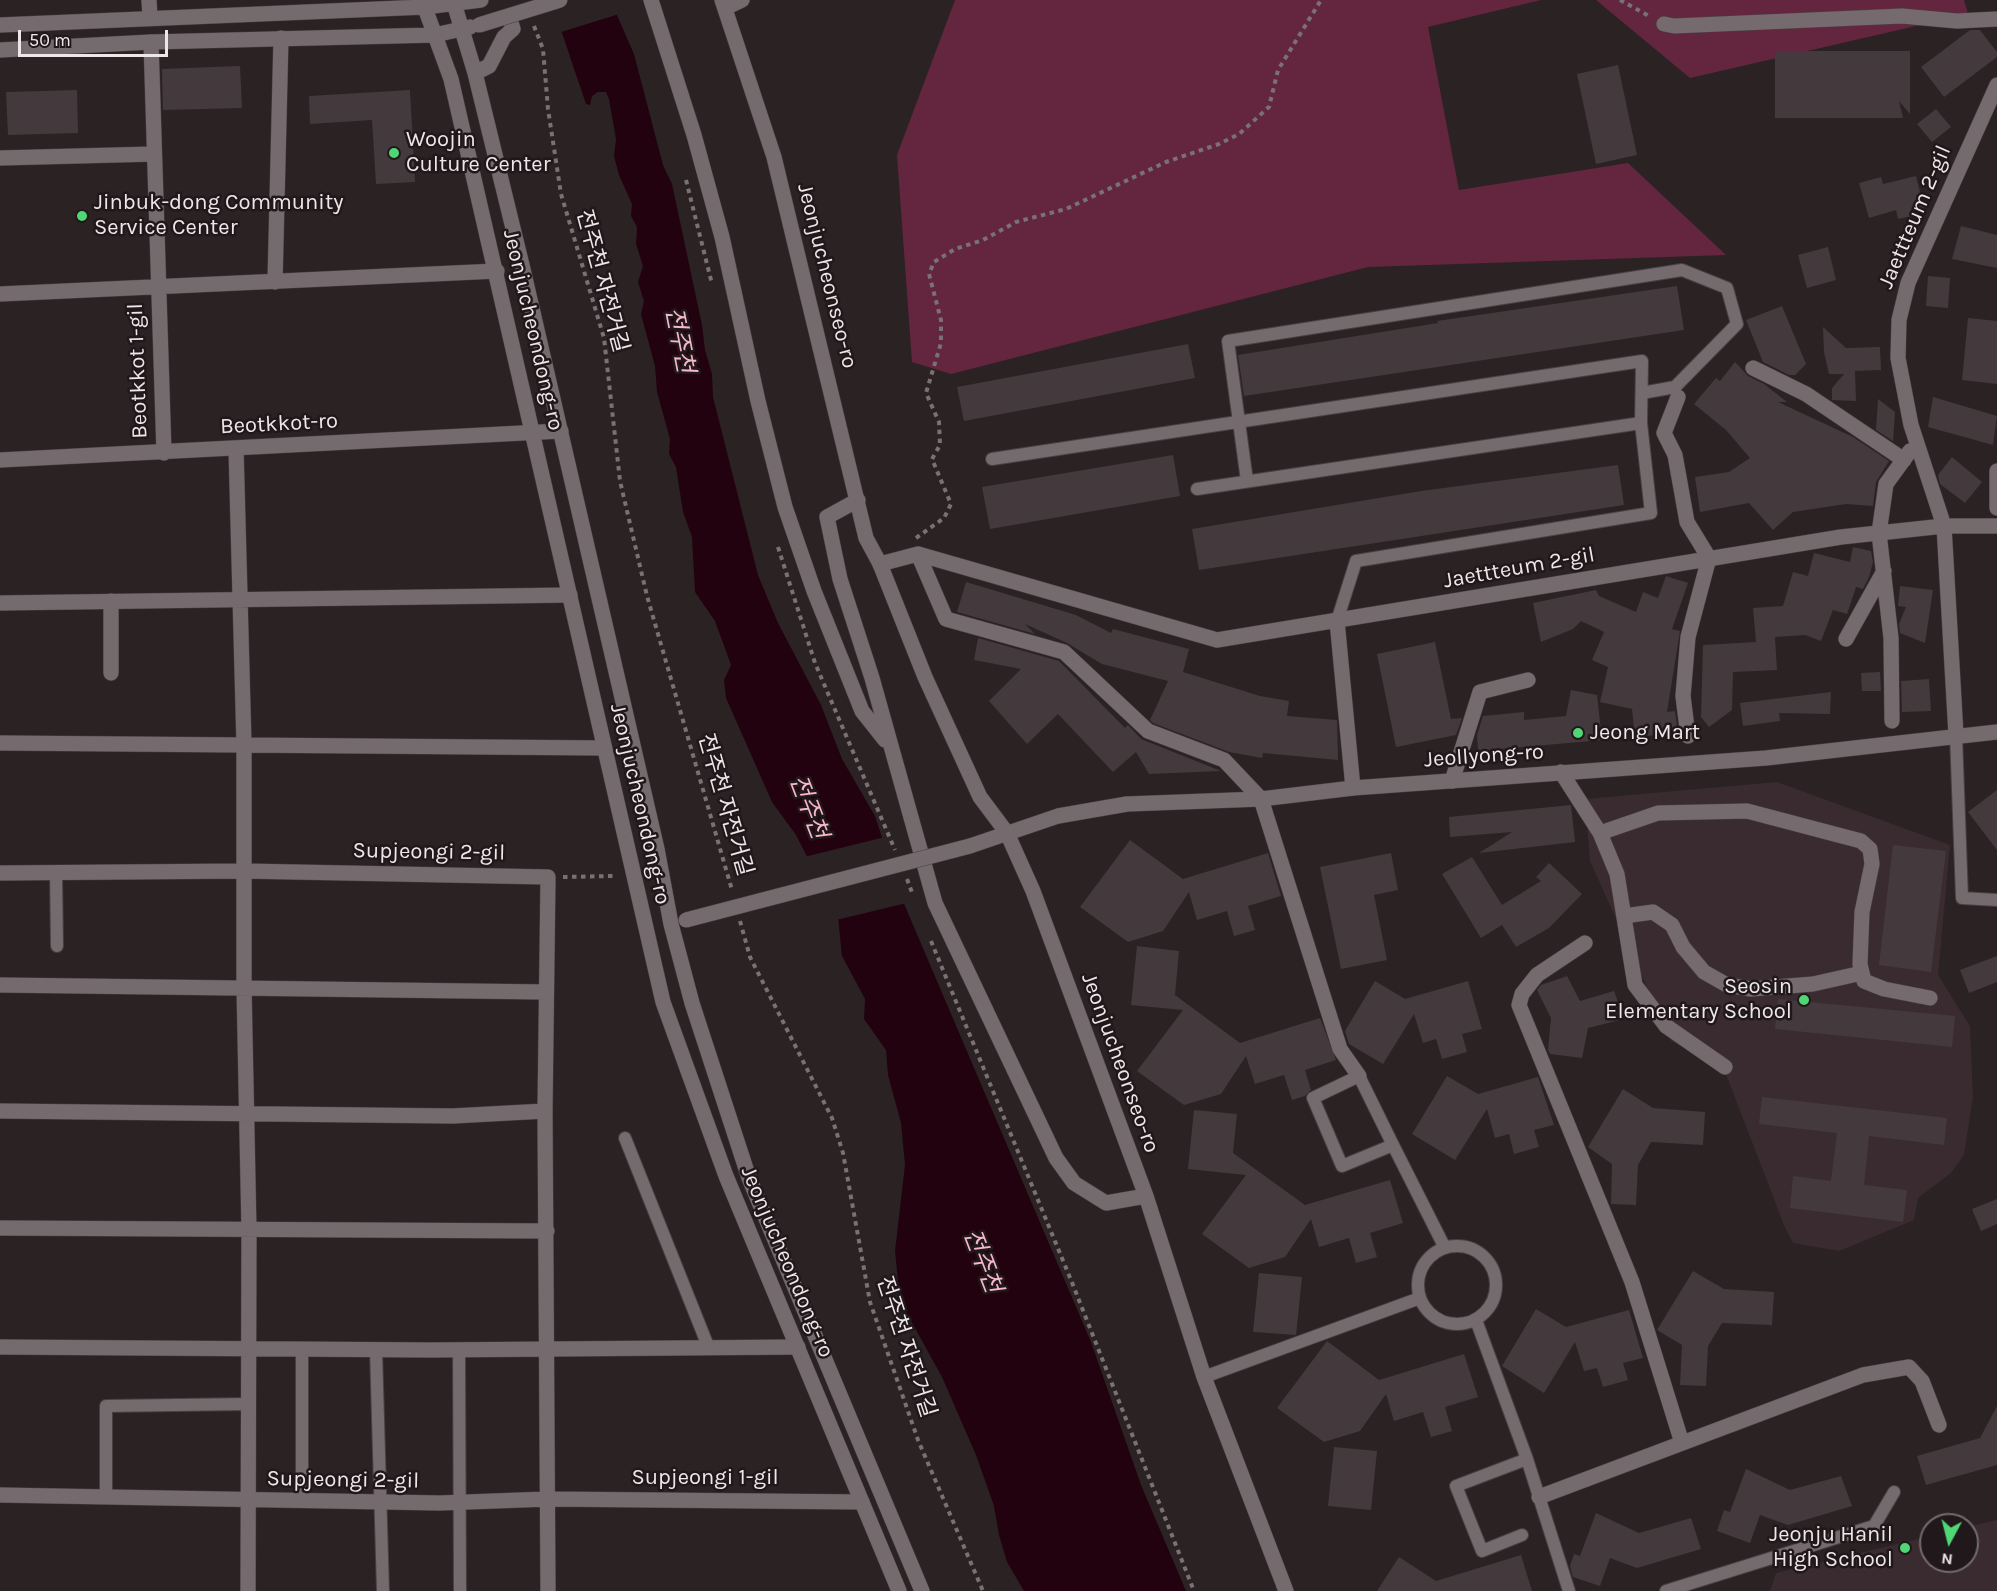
<!DOCTYPE html>
<html>
<head>
<meta charset="utf-8">
<style>
	body { margin:0 }
	#map { position:relative; width:1997px; height:1591px; overflow:hidden; background:#2b2224; font-family:Karla,sans-serif }
	canvas { display:block }
	.north { position:absolute; left:1919px; top:1513px; width:60px; height:60px; box-sizing:border-box; background:#21181b; border:2px solid #736b6d; border-radius:50%; rotate:187deg; font-size:16px; font-weight:700; line-height:24px; text-align:center; color:#eee7e9 }
	.north::after { content:''; display:block; margin:auto; width:21px; height:27px; background:#50d674; clip-path:polygon(50% 0,100% 100%,50% 72%,0 100%) }
	.scale { position:absolute; left:18px; top:30px; width:150px; height:27px; box-sizing:border-box; border:3px solid #eee7e9; border-top:0; padding-left:8px; font-size:18px; line-height:21px; white-space:nowrap; color:#eee7e9; -webkit-text-stroke:4px #21181b; paint-order:stroke }
</style>
</head>
<body>
<div id="map">
<canvas width="1997" height="1591"></canvas>
<div class="north">N</div>
<div class="scale">50 m</div>
</div>
<script>
const c = document.querySelector('canvas').getContext('2d');
c.lineJoin = 'round';
function fill(path, color) { c.fillStyle = color; c.fill(path, 'evenodd'); }
const poly = rows => new Path2D(rows.map(r => 'M' + r).join(''));
function trace(path, color, width, dash) { c.strokeStyle = color; c.lineWidth = width; c.lineCap = dash ? 'butt' : 'round'; c.setLineDash(dash || []); c.stroke(path); }
function write(font, color, halo, rows, align = 'center') {
  c.font = font + ' Karla,"Noto Sans KR",sans-serif'; c.lineWidth = 5; c.setLineDash([]); c.textBaseline = 'middle'; c.strokeStyle = halo; c.fillStyle = color; for (const [text, x, y, turn = 0] of rows) {
    c.save(); c.translate(x, y); c.rotate((+turn || 0) * Math.PI / 180); c.textAlign = isNaN(turn) ? turn : align; if (halo) c.strokeText(text, 0, 0); c.fillText(text, 0, 0); c.restore();
  }
}
fill(poly([
	[1777,782,1950,845,1938,975,1970,1026,1973,1097,1964,1155,1951,1173,1918,1198,1914,1220,1839,1251,1793,1243,1784,1225,1724,1069,1671,1041,1590,861,1585,799],
	[1997,1520,1997,1591,1770,1591,1776,1573,1931,1536,1931,1561,1967,1561,1967,1527]
]), '#3a2b30');
fill(poly([
	[955,0,1541,0,1428,27,1459,190,1628,163,1726,255,1368,267,951,374,912,362,897,155],
	[1596,0,1964,0,1968,14,1690,78]
]), '#64263e');
fill(poly([
	[616,13,634,54,663,165,672,184,702,325,705,350,712,374,713,397,758,575,778,623,821,705,842,759,875,816,902,899,1091,1342,1141,1485,1186,1591,1024,1591,1007,1562,999,1535,994,1506,976,1455,942,1377,900,1301,895,1251,905,1165,901,1123,888,1075,886,1050,864,1019,865,999,842,956,838,917,796,835,772,802,726,698,724,680,731,665,715,621,695,592,692,537,683,512,676,467,669,454,670,439,657,392,655,366,641,314,644,301,638,282,643,266,636,244,637,227,631,216,632,204,619,175,614,156,616,139,609,99,606,92,598,92,592,96,590,105,586,104,561,30]
]), '#23020f');
fill(poly([
	[546,0,615,0,619,14,558,33],
	[885,837,907,903,836,920,804,857]
]), '#2b2224');
fill(poly([
	[1970,30,1980,30,1997,52,1997,57,1944,97,1921,67],
	[1775,51,1910,51,1910,114,1899,101,1903,118,1775,118],
	[1618,65,1637,155,1596,164,1577,74],
	[240,66,242,108,163,110,162,69],
	[77,90,78,133,8,135,6,92],
	[410,90,415,182,376,184,372,120,310,124,309,96],
	[1936,109,1951,127,1932,142,1917,124],
	[1916,176,1925,213,1898,219,1896,210,1869,218,1859,183,1881,177,1883,184],
	[1961,226,1997,235,1997,268,1952,259],
	[1828,247,1836,280,1807,288,1798,255],
	[1928,276,1950,278,1948,308,1926,306],
	[1677,286,1684,330,1244,396,1238,355,1438,323,1437,321],
	[1782,306,1806,364,1795,375,1789,375,1763,362,1746,320],
	[1968,318,1997,321,1997,384,1962,380],
	[1823,327,1846,348,1880,347,1881,370,1855,371,1856,401,1832,400,1832,388,1844,374,1829,374,1824,352],
	[1188,344,1195,378,964,421,957,387],
	[1735,362,1748,376,1764,384,1787,402,1778,402,1853,437,1889,461,1876,482,1873,506,1846,504,1793,512,1773,530,1749,503,1700,512,1695,477,1729,472,1750,458,1726,430,1694,404,1716,378,1720,381],
	[1933,397,1997,416,1993,445,1928,427],
	[1878,399,1895,412,1893,441,1876,430],
	[1173,455,1180,496,990,529,982,487],
	[1952,457,1982,482,1965,503,1940,484,1938,475],
	[1618,465,1624,505,1199,570,1192,529,1421,491],
	[1853,547,1871,551,1873,562,1869,577,1863,589,1856,587,1847,614,1833,610,1821,641,1805,635,1775,637,1777,670,1733,672,1732,710,1709,727,1701,717,1703,645,1756,642,1753,608,1783,606,1793,572,1808,576,1814,553,1850,562],
	[1666,576,1688,583,1672,629,1680,631,1667,712,1675,711,1678,733,1635,737,1632,709,1600,702,1608,667,1592,660,1604,632,1581,621,1573,629,1541,642,1533,603,1596,590,1599,596,1636,612,1643,592,1658,598],
	[966,582,1076,615,1111,633,1113,629,1189,649,1183,672,1260,696,1289,701,1287,716,1337,720,1338,760,1263,753,1262,758,1229,752,1153,723,1150,720,1168,681,1102,664,1067,643,1025,624,1035,634,957,612],
	[1900,586,1933,590,1925,643,1900,633,1899,624,1906,607,1898,606],
	[978,638,1059,661,1125,728,1128,725,1141,739,1221,771,1149,774,1136,752,1113,772,1058,714,1027,744,989,701,1021,669,974,660],
	[1435,642,1451,719,1462,718,1456,735,1396,747,1377,654],
	[1880,672,1881,691,1862,691,1861,673],
	[1929,679,1931,711,1902,712,1901,681],
	[1571,690,1597,695,1602,740,1478,751,1477,735,1483,716,1524,712,1524,720,1566,716],
	[1831,692,1830,714,1779,713,1780,721,1743,726,1740,703],
	[1997,790,1997,850,1968,812],
	[1571,805,1575,842,1479,853,1512,832,1450,837,1449,817],
	[1130,840,1183,879,1268,853,1281,896,1248,906,1255,930,1234,936,1227,911,1197,920,1189,892,1163,931,1128,942,1080,907],
	[1893,845,1946,851,1931,972,1879,965],
	[1391,853,1398,890,1374,895,1387,960,1341,969,1320,867],
	[1472,857,1502,905,1541,881,1536,877,1549,863,1582,894,1549,928,1516,947,1502,925,1481,938,1442,874],
	[1137,946,1179,951,1175,995,1240,1043,1320,1018,1336,1060,1305,1070,1311,1090,1305,1096,1292,1100,1284,1075,1255,1084,1246,1056,1221,1094,1184,1105,1137,1071,1183,1010,1131,1005],
	[1997,956,1997,982,1969,993,1960,970],
	[1567,976,1580,1001,1614,991,1624,1019,1588,1028,1582,1058,1550,1054,1548,1050,1551,1018,1537,990,1541,985],
	[1375,981,1405,999,1468,981,1482,1029,1462,1034,1467,1052,1442,1059,1436,1039,1423,1043,1414,1014,1383,1064,1349,1044,1345,1031],
	[1778,999,1955,1016,1952,1047,1775,1029],
	[1447,1076,1478,1094,1538,1077,1554,1125,1534,1130,1539,1147,1514,1154,1509,1134,1495,1138,1487,1109,1455,1160,1412,1134],
	[1623,1089,1653,1108,1705,1112,1703,1145,1651,1142,1638,1165,1636,1205,1611,1204,1612,1164,1588,1147],
	[1762,1097,1947,1118,1944,1145,1869,1136,1864,1185,1907,1190,1903,1222,1790,1208,1793,1176,1831,1181,1837,1133,1759,1124],
	[1194,1110,1237,1114,1233,1153,1305,1205,1390,1180,1403,1223,1370,1233,1377,1257,1356,1263,1349,1238,1319,1247,1311,1219,1285,1257,1249,1268,1202,1234,1246,1175,1188,1169],
	[1997,1199,1997,1224,1981,1231,1972,1209],
	[1693,1271,1724,1289,1774,1292,1772,1325,1722,1323,1708,1346,1706,1386,1680,1385,1682,1345,1657,1330],
	[1259,1273,1302,1277,1296,1335,1253,1332],
	[1536,1309,1566,1327,1629,1310,1643,1358,1623,1363,1628,1380,1603,1387,1597,1368,1584,1371,1575,1342,1544,1393,1502,1366],
	[1327,1341,1379,1380,1464,1354,1478,1397,1445,1407,1452,1431,1431,1437,1423,1412,1394,1421,1386,1394,1360,1431,1324,1442,1277,1408],
	[1997,1406,1997,1465,1926,1485,1917,1456,1980,1438],
	[1334,1447,1377,1451,1371,1510,1328,1506],
	[1746,1469,1790,1490,1841,1476,1852,1506,1788,1525,1760,1515,1750,1543,1717,1531,1724,1510,1730,1512],
	[1596,1513,1639,1533,1691,1518,1701,1549,1637,1568,1610,1558,1600,1586,1573,1577,1570,1566,1574,1554,1580,1556],
	[1521,1555,1532,1591,1377,1591,1399,1557,1436,1581]
]), '#443a3d');
const service = poly([
	[992,459,1642,361,1641,423,1651,513,1356,561,1337,621],
	[1247,481,1228,341,1682,270,1727,288,1737,324,1675,387,1642,393],
	[1197,489,1641,423],
	[1956,735,1962,898,1997,900],
	[56,873,57,946],
	[625,1138,708,1346],
	[1393,1145,1342,1166,1313,1098,1359,1076,1393,1145,1445,1248],
	'1418 1285a39 39 0 1 1 78 0a39 39 0 1 1-78 0Z',
	[1476,1320,1527,1459,1569,1591],
	[302,1349,302,1501],
	[459,1349,460,1591],
	[376,1350,383,1591],
	[1204,1377,1420,1298],
	[106,1496,106,1406,247,1404],
	[1522,1535,1482,1551,1456,1486,1527,1459],
	[1666,1591,1874,1526,1894,1492]
]);
const pedestrian = poly([
	[1997,471,1997,508],
	[1879,533,1891,638,1892,721],
	[1846,639,1884,571],
	[111,673,111,601],
	[1688,736,1683,696,1688,637,1709,558],
	[1452,781,1480,692,1528,680]
]);
const minor = poly([
	[149,0,150,17],
	[1664,24,1674,26,1902,16,1957,21,1997,19],
	[151,42,164,453],
	[0,158,154,154],
	[275,282,281,38],
	[0,294,497,271],
	[1753,368,1806,394,1904,460],
	[1678,397,1664,433,1675,455,1687,522,1709,558],
	[236,448,244,745,244,987,249,1230,248,1591],
	[0,460,561,431],
	[1879,533,1886,484,1910,451],
	[918,554,946,619,1064,652,1148,731,1224,760,1261,799,1340,1049,1359,1076],
	[880,564,918,554,1217,640,1841,537,1944,526,1997,526],
	[0,603,570,595],
	[1337,621,1353,788],
	[1956,735,1944,526,1911,425,1898,358,1899,320,1908,283,1997,85],
	[0,743,603,748],
	[1561,772,1600,833,1617,874,1635,985,1666,1026,1725,1067],
	[1600,833,1658,813,1747,811,1861,841,1870,849,1872,864,1862,912,1860,964,1864,981,1884,989,1930,998],
	[0,873,244,871,548,877,545,1111,548,1591],
	[1624,916,1653,912,1672,925,1683,947,1704,972,1727,985,1751,989,1813,984,1862,973],
	[1585,943,1537,975,1522,994,1519,1005,1632,1282,1682,1443],
	[0,985,546,992],
	[0,1111,453,1116,545,1111],
	[0,1228,547,1231],
	[0,1347,432,1350,798,1347],
	[0,1495,440,1503,548,1499,862,1502],
	[1539,1497,1863,1375,1909,1367,1922,1381,1939,1425]
]);
const tertiary = poly([
	[422,0,451,79,663,1002,726,1176,899,1591],
	[453,0,475,73,522,265,657,849,671,924,692,1003,749,1178,922,1591],
	[651,0,694,135,722,237,758,401,785,507,814,591,862,711,885,740],
	[722,0,774,157,866,538,880,564,925,677,980,797,1007,833,1033,891,1146,1196,1204,1377,1286,1591],
	[725,8,742,0],
	[0,25,425,7,481,0],
	[0,50,151,42,435,35,470,27],
	[475,73,489,66,504,37,513,29,509,16],
	[858,500,827,517,840,579,872,678,935,903,1056,1158,1074,1183,1106,1203,1146,1196],
	[970,846,1058,816,1127,804,1261,799,1353,788,1766,758,1997,732]
]);
trace(service, '#484042', 14);
trace(pedestrian, '#484042', 16);
trace(minor, '#484042', 16);
trace(tertiary, '#484042', 16);
trace(poly([
	[1620,0,1651,17],
	[534,26,543,49,548,109,561,194,604,338,620,481,647,596,732,890],
	[686,180,712,284],
	[916,538,944,518,951,504,932,459,940,445,939,422,926,393,941,343,941,320,929,274,934,262,955,249,983,240,1016,222,1066,209,1166,162,1219,144,1239,134,1269,107,1278,70,1321,0],
	[778,547,815,663,895,850],
	[563,877,613,876],
	[907,879,913,895],
	[740,921,750,957,832,1118,843,1153,870,1302,918,1440,983,1591],
	[931,941,1071,1280,1194,1591]
]), '#797173', 4, [4.5, 4.5]);
trace(service, '#756a6d', 12);
trace(pedestrian, '#756a6d', 15);
trace(minor, '#756a6d', 15);
trace(tertiary, '#756a6d', 15);
const tertiaryBridge = poly([
	[479,25,560,0],
	[686,920,970,846]
]);
trace(tertiaryBridge, '#484042', 16, []);
trace(tertiaryBridge, '#756a6d', 15);
for (const [x, y, r, color] of [
	[394,153,6,"#50d674"],
	[82,216,6,"#50d674"],
	[1578,733,6,"#50d674"],
	[1804,1000,6,"#50d674"],
	[1905,1548,6,"#50d674"]
]) { const dot = new Path2D(); dot.arc(x, y, r, 0, 2 * Math.PI); c.fillStyle = color; c.fill(dot); trace(dot, '#21181b', 2); }
write('22px', '#eee7e9', '#21181b', [
	["Woojin",406,140],
	["Culture Center",406,165],
	["Jinbuk-dong Community",94,203],
	["Service Center",94,228],
	["Jeong Mart",1590,733],
	["Seosin",1792,987,"right"],
	["Elementary School",1792,1012,"right"],
	["Jeonju Hanil",1893,1535,"right"],
	["High School",1893,1560,"right"]
], 'left');
write('22px', '#eee7e9', '#21181b', [
	["Jaettteum 2-gil",1915,217,-67],
	["Jeonjucheonseo-ro",827,276,76],
	["전주천 자전거길",602,281,75],
	["Jeonjucheondong-ro",533,330,77],
	["Beotkkot 1-gil",138,371,-92],
	["Beotkkot-ro",279,424,-3],
	["Jaettteum 2-gil",1519,568,-10],
	["Jeollyong-ro",1484,756,-4],
	["Jeonjucheondong-ro",640,804,77],
	["전주천 자전거길",725,805,74],
	["Supjeongi 2-gil",429,852,1],
	["Jeonjucheonseo-ro",1120,1063,70],
	["Jeonjucheondong-ro",787,1262,67],
	["전주천 자전거길",906,1347,72],
	["Supjeongi 1-gil",705,1478],
	["Supjeongi 2-gil",343,1480,1]
]);
write('italic 24px', '#f7b6c9', '#21181b', [
	["전주천",679,340,79],
	["전주천",808,807,69],
	["전주천",982,1261,69]
]);
</script>
</body>
</html>
